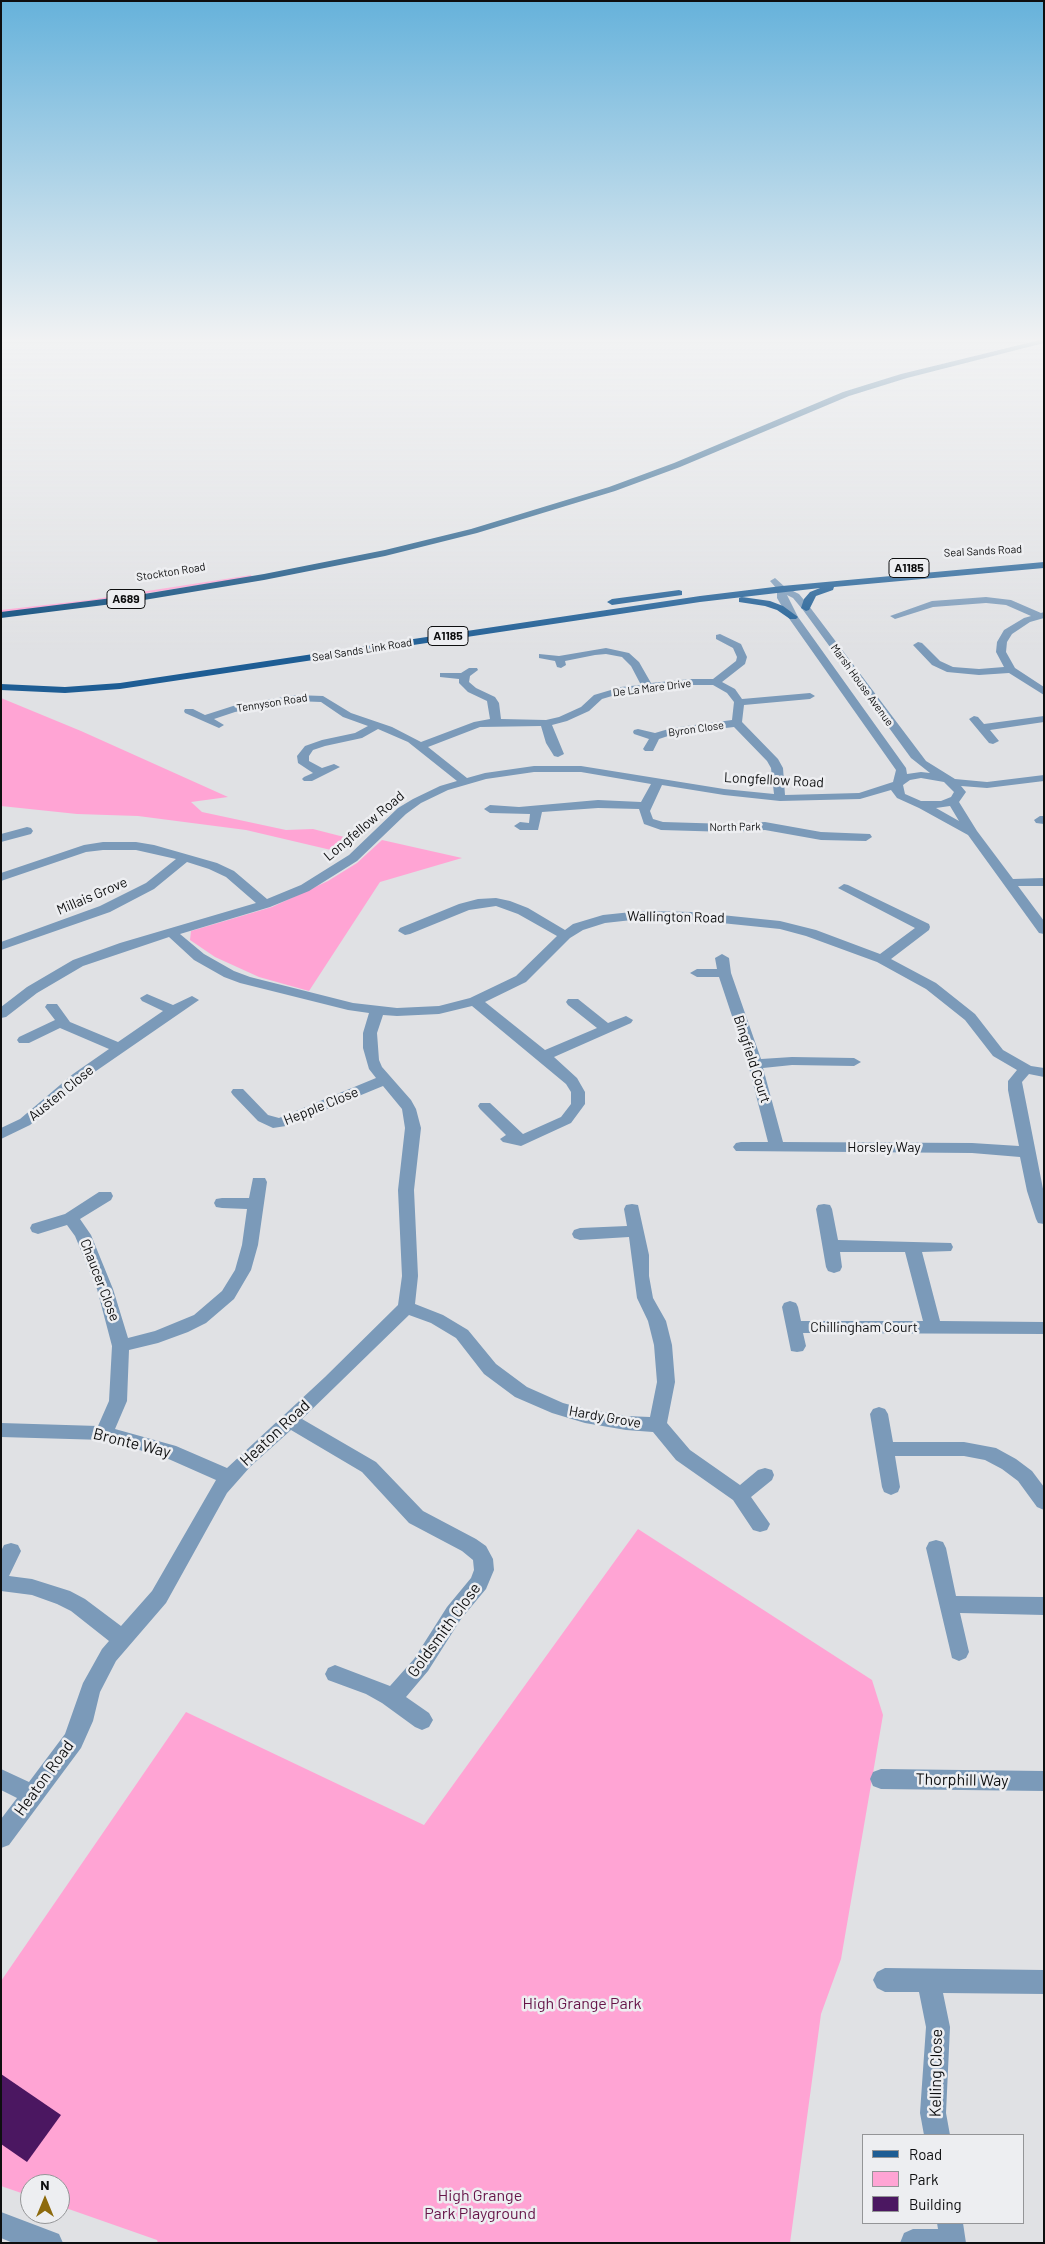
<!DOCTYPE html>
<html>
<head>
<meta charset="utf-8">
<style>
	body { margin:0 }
	#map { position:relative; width:1045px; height:2244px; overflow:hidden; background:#e0e1e4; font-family:Barlow,sans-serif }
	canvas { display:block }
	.frame { position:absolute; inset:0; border:2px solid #0e0f10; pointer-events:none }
	.legend { position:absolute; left:862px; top:2134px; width:162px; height:90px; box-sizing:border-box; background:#edeef1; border:1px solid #949597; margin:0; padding:6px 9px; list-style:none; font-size:15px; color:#0e0f10 }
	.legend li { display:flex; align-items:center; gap:10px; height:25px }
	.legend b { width:25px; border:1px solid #949597 }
	.north { position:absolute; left:20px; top:2174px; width:50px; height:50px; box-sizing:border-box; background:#edeef1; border:1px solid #949597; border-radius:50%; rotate:0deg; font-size:14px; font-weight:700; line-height:20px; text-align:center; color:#0e0f10 }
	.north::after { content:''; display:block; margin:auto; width:18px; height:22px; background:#8d6a0d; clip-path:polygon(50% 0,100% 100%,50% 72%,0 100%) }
</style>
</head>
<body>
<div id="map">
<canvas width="1045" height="2244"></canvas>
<div class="frame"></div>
<ul class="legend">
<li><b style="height:6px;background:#1e5d94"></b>Road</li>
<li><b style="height:14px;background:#ffa4d4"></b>Park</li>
<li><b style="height:14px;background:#4b1761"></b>Building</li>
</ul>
<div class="north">N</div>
</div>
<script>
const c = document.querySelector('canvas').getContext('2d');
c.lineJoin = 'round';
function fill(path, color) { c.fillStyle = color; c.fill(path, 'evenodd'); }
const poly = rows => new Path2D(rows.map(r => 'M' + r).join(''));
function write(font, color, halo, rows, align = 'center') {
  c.font = font + ' Barlow,sans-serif'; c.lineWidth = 5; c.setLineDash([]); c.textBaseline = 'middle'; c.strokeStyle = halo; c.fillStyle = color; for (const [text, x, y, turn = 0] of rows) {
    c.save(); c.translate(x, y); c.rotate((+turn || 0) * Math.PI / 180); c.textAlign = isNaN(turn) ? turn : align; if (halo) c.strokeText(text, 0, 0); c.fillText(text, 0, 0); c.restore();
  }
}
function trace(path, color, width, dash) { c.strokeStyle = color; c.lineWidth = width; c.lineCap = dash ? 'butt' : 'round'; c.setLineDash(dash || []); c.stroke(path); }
fill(poly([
	[251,575,252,577,122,597,1,613,1,610,89,600],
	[1,698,81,731,228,797,191,802,202,812,286,830,313,829,348,838,331,850,246,830,138,816,77,814,1,806],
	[382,840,462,858,380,882,309,991,259,977,215,957,190,940,191,931,272,907,328,881,357,863],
	[638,1529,872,1680,883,1715,841,1959,821,2014,790,2243,158,2243,157,2240,60,2206,60,2184,30,2184,30,2196,1,2186,1,1981,186,1712,424,1825]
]), '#ffa4d4');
fill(poly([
	[1,2074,61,2115,27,2162,1,2144]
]), '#4b1761');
fill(poly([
	[775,578,785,587,799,594,809,606,926,761,955,779,987,782,1044,775,1044,781,987,788,961,786,966,792,959,802,977,831,1013,879,1044,878,1044,886,1018,886,1044,921,1044,934,1039,933,968,835,919,808,897,798,891,790,860,799,780,801,724,795,662,785,650,811,653,819,663,822,729,824,765,822,821,832,870,834,872,837,866,841,821,840,765,830,729,832,661,830,644,824,639,809,598,808,542,812,538,830,520,830,514,826,520,822,529,823,530,814,490,813,484,809,490,805,519,807,598,800,641,802,651,784,581,772,534,772,486,779,448,790,421,803,406,814,357,861,309,891,270,907,180,934,204,954,234,971,250,977,353,1003,397,1008,439,1006,470,998,516,976,557,936,518,914,496,906,469,910,410,934,405,935,398,931,400,928,459,904,478,899,496,898,510,901,528,908,565,930,573,924,603,915,641,911,692,912,780,921,816,930,880,954,915,928,838,888,844,884,848,885,929,924,930,927,929,930,891,959,936,983,975,1014,1003,1050,1031,1066,1044,1068,1044,1077,1029,1074,1022,1082,1044,1194,1044,1224,1038,1223,1036,1219,1027,1191,1020,1157,972,1153,736,1151,733,1147,736,1143,741,1142,768,1142,748,1064,719,977,697,977,690,973,697,969,717,969,715,958,722,954,729,958,731,973,761,1059,792,1057,854,1058,861,1062,854,1066,792,1065,763,1068,783,1142,972,1143,1019,1146,1008,1090,1008,1081,1017,1070,993,1056,965,1020,926,989,877,962,806,936,780,929,692,920,641,919,605,923,583,930,570,938,526,982,485,1002,545,1050,597,1028,568,1005,566,1002,568,999,578,999,608,1023,626,1016,633,1020,631,1023,554,1057,577,1078,585,1092,585,1104,571,1123,521,1146,503,1142,500,1139,506,1135,480,1109,478,1106,480,1103,490,1103,523,1134,561,1117,571,1104,571,1092,566,1084,472,1006,439,1014,397,1016,383,1015,377,1033,379,1060,382,1067,411,1100,416,1109,421,1128,414,1190,418,1276,415,1304,443,1315,468,1330,496,1364,527,1387,563,1403,585,1409,626,1416,650,1417,657,1382,654,1345,648,1321,637,1298,629,1237,580,1240,574,1238,572,1234,574,1230,580,1228,627,1226,624,1209,626,1205,632,1204,638,1205,649,1255,649,1276,653,1298,666,1321,672,1345,675,1382,667,1423,690,1450,740,1485,758,1470,765,1468,772,1470,774,1475,772,1480,751,1497,770,1524,767,1530,760,1532,753,1530,733,1500,676,1460,653,1432,626,1430,585,1423,552,1413,515,1397,484,1374,456,1338,431,1323,409,1315,302,1419,376,1462,423,1511,476,1539,486,1546,493,1559,494,1570,486,1589,461,1619,428,1671,406,1697,429,1713,433,1720,429,1727,422,1730,415,1727,382,1703,366,1694,328,1680,325,1674,328,1668,335,1665,390,1686,414,1659,447,1607,471,1578,474,1570,473,1560,462,1551,409,1523,362,1472,291,1430,250,1467,227,1493,166,1603,116,1661,100,1692,93,1721,81,1748,9,1845,1,1848,1,1819,17,1798,1,1790,1,1769,29,1782,65,1734,83,1683,102,1649,109,1641,71,1611,57,1604,32,1595,1,1591,1,1551,4,1545,11,1543,18,1545,21,1551,9,1576,32,1579,70,1591,85,1599,121,1626,152,1591,216,1480,164,1457,104,1440,1,1437,1,1423,98,1426,109,1401,112,1346,97,1289,75,1236,67,1225,38,1234,32,1232,30,1228,32,1224,65,1214,99,1192,111,1192,113,1196,111,1200,80,1219,91,1235,113,1289,128,1338,155,1331,194,1315,222,1291,235,1270,242,1245,247,1209,222,1208,216,1207,214,1203,216,1199,222,1198,249,1198,253,1178,265,1178,267,1182,258,1245,251,1270,234,1299,206,1323,188,1332,158,1343,129,1350,127,1401,115,1429,176,1446,227,1468,325,1377,398,1305,402,1276,398,1190,405,1128,402,1109,383,1086,286,1126,273,1128,258,1121,233,1095,231,1092,233,1089,243,1089,268,1115,279,1118,376,1078,369,1069,363,1048,363,1033,369,1013,348,1010,240,983,224,977,194,960,169,937,83,966,37,993,6,1017,1,1018,1,1007,27,987,73,960,120,943,256,903,226,877,209,869,187,862,154,889,110,912,1,950,1,942,100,906,146,883,176,859,136,850,103,850,86,852,1,881,1,873,84,845,103,842,136,842,154,845,217,863,234,871,267,899,301,885,349,855,398,808,413,799,440,786,457,781,408,742,378,729,362,738,325,746,313,750,309,756,309,761,322,768,334,764,340,767,312,781,304,781,302,779,304,777,313,773,298,763,297,756,305,746,322,740,355,733,368,726,343,717,321,702,295,701,235,712,214,719,224,725,219,728,185,713,184,711,185,709,193,709,205,715,233,706,295,695,323,696,351,713,392,727,421,742,474,722,490,719,487,701,468,692,459,683,459,679,440,677,440,673,461,673,469,668,477,668,478,670,470,676,469,682,476,688,495,697,499,703,501,719,546,720,559,717,581,707,594,695,621,687,641,685,631,666,622,657,606,654,595,655,565,661,566,665,561,668,557,667,555,661,539,658,539,654,559,656,606,648,629,653,639,662,651,683,691,679,713,679,736,661,737,657,733,648,716,639,716,635,720,634,741,644,747,657,745,664,722,682,735,689,742,699,810,693,815,696,810,699,744,705,742,722,778,759,783,768,785,795,859,793,893,782,896,770,788,617,777,598,777,589,770,581,775,578],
	[787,595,793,598,803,610,911,758,930,773,921,772,907,774,906,768,798,617,787,595],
	[691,685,713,685,727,693,734,702,732,720,672,728,655,733,638,729,634,730,633,732,634,734,649,739,643,749,645,751,653,751,659,739,674,734,734,727,767,761,771,768,774,794,724,789,581,766,534,766,485,773,467,778,428,747,480,727,541,726,546,743,554,756,558,757,564,754,552,725,567,721,589,711,602,699,622,693,691,685],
	[921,778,944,782,954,792,951,797,941,801,921,801,905,794,903,785,910,780,921,778],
	[950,806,959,821,936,808,950,806],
	[986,597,1011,600,1041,613,1044,612,1044,618,1030,622,1012,634,1007,642,1006,652,1015,668,1044,687,1044,695,1009,673,979,675,947,672,932,665,913,645,918,642,922,643,940,661,953,667,979,669,1004,667,996,652,997,642,1004,630,1024,618,1031,616,1006,605,986,603,933,607,895,619,890,616,932,601,986,597],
	[974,716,978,717,984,724,1044,716,1044,722,990,730,999,741,993,744,989,743,969,719,974,716],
	[1040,816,1044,816,1044,824,1036,823,1034,820,1040,816],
	[27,827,31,828,33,831,31,834,1,842,1,834,27,827],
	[147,994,173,1005,192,996,199,1000,83,1080,30,1125,1,1139,1,1128,20,1119,73,1074,109,1049,60,1028,29,1043,19,1043,17,1040,19,1037,55,1020,45,1007,47,1004,57,1004,70,1022,118,1042,163,1011,142,1001,140,998,147,994],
	[824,1204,830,1205,832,1209,838,1240,951,1243,953,1247,951,1251,922,1252,940,1321,1044,1322,1044,1334,803,1333,806,1346,803,1351,797,1352,791,1351,782,1307,784,1303,790,1301,796,1303,798,1307,801,1321,923,1321,905,1252,840,1252,842,1267,840,1271,834,1273,828,1271,826,1267,816,1209,818,1205,824,1204],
	[879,1407,885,1409,888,1414,893,1442,964,1442,996,1448,1016,1459,1032,1471,1044,1487,1044,1510,1037,1507,1018,1481,1002,1469,985,1460,964,1456,895,1456,900,1487,898,1492,891,1495,884,1492,882,1487,870,1414,873,1409,879,1407],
	[936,1540,943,1542,946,1548,956,1596,1044,1597,1044,1615,960,1613,969,1652,966,1658,959,1661,952,1658,926,1548,929,1542,936,1540],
	[881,1769,1044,1771,1044,1791,881,1789,873,1786,870,1779,873,1772,881,1769],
	[885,1968,1044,1970,1044,1994,943,1993,950,2027,946,2113,950,2135,924,2135,920,2113,926,2027,919,1992,885,1992,877,1988,873,1980,877,1972,885,1968],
	[1,2212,59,2234,63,2243,13,2243,1,2238,1,2212],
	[937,2223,963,2223,966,2243,900,2243,904,2233,913,2229,938,2229,937,2223]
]), '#7b9ab9');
fill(poly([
	[1044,562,1044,568,834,587,833,590,816,596,809,610,806,611,801,608,804,599,810,592,820,588,700,602,120,689,65,693,1,690,1,684,65,687,120,683,700,596,782,586,1044,562],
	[679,590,682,591,682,595,612,605,607,602,612,599,679,590],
	[742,597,770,601,783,606,798,617,796,619,790,619,777,610,765,606,739,602,739,598,742,597]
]), '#1e5d94');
fill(poly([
	[1044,339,1044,343,907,378,849,396,680,467,615,491,477,533,385,556,264,580,144,600,1,618,1,612,144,594,264,574,385,550,471,529,609,487,674,463,843,392,901,374,1044,339]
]), '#064779');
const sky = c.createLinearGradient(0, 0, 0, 653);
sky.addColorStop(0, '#66b2db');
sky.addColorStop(0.52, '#f1f2f3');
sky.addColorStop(1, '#f1f2f300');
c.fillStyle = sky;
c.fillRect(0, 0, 1045, 653);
write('11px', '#0e0f10', '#edeef1', [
	["Seal Sands Road",983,551,-3],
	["Stockton Road",171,572,-9],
	["Seal Sands Link Road",362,650,-9],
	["Marsh House Avenue",862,685,54],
	["De La Mare Drive",652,688,-7],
	["Tennyson Road",272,703,-9],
	["Byron Close",696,729,-8],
	["North Park",735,827,-1]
]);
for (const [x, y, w] of [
	[909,568,40],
	[126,599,38],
	[448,636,40]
]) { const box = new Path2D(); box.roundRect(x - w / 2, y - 9.5, w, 19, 4); c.fillStyle = '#edeef1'; c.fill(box); trace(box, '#0e0f10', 1); }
write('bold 12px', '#0e0f10', null, [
	["A1185",909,568],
	["A689",126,599],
	["A1185",448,636]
]);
write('14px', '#0e0f10', '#edeef1', [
	["Longfellow Road",774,780,3],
	["Longfellow Road",364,826,-40],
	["Millais Grove",92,896,-23],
	["Wallington Road",676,917,1],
	["Bingfield Court",752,1059,72],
	["Austen Close",61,1093,-39],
	["Hepple Close",321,1106,-22],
	["Horsley Way",884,1147],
	["Chaucer Close",100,1280,69],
	["Chillingham Court",864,1327],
	["Hardy Grove",605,1417,10]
]);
write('16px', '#0e0f10', '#edeef1', [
	["Heaton Road",275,1433,-43],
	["Bronte Way",132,1443,14],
	["Goldsmith Close",444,1630,-54],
	["Heaton Road",44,1778,-54],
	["Thorphill Way",962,1780,1],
	["Kelling Close",936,2073,-89]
]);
write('16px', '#671549', '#edeef1', [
	["High Grange Park",582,2004],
	["High Grange",480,2196],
	["Park Playground",480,2214]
]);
</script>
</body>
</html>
